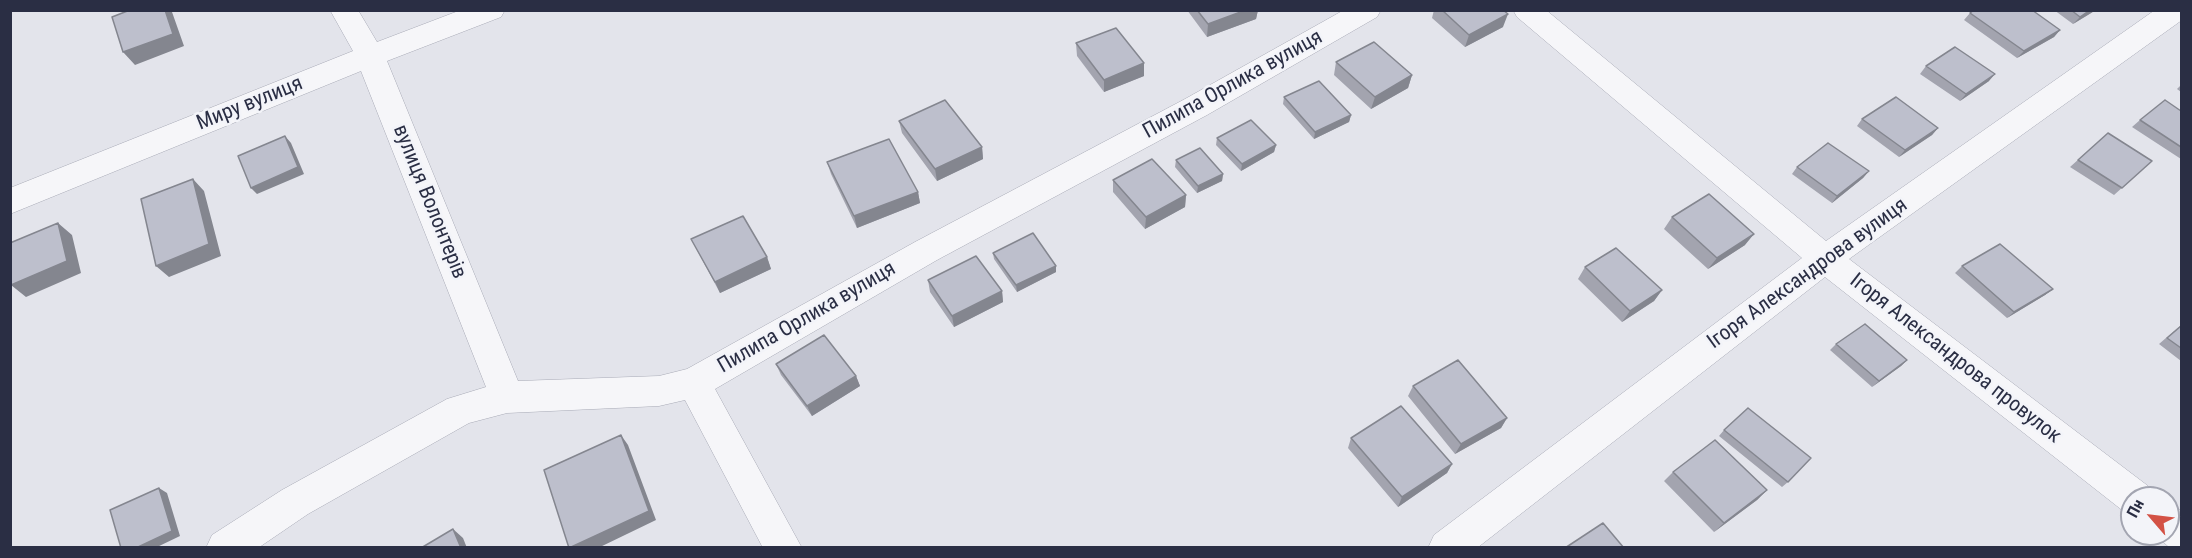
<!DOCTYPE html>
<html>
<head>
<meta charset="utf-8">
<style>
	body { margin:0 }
	#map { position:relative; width:2192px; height:558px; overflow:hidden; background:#e3e4eb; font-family:"Roboto Condensed",sans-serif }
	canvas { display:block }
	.frame { position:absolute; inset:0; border:12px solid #2a2e44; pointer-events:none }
	.north { position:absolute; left:2120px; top:486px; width:60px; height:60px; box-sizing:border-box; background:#f3f4f9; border:2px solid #a3a5b1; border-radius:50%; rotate:298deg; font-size:16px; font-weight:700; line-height:24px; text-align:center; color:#2a2e44 }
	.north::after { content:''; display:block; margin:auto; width:21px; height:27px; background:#d35145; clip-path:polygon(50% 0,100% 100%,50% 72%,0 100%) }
</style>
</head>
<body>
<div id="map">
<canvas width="2192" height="558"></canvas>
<div class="frame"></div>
<div class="north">Пн</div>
</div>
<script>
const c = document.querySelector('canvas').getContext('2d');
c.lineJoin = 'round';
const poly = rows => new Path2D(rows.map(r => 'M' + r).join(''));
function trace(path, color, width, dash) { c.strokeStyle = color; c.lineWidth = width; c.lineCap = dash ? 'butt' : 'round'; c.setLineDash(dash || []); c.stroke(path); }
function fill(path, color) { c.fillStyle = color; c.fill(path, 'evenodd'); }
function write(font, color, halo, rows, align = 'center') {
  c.font = font + ' "Roboto Condensed",sans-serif'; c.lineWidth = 5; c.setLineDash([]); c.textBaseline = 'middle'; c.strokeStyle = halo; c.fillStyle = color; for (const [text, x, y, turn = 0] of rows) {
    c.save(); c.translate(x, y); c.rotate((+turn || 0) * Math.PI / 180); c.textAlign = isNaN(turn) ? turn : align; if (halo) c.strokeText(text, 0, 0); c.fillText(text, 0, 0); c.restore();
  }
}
const minor = poly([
	[330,10,358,10,377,42,461,10,505,10,501,17,387,61,518,381,659,376,687,369,915,242,1185,99,1344,10,1381,10,1377,17,1207,115,937,260,715,389,802,548,763,548,685,400,659,406,507,413,469,423,308,514,258,548,206,548,212,535,282,490,447,399,486,387,361,71,10,214,10,188,353,51,330,10],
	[1513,10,1546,10,1826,241,2155,10,2182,10,2182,20,1849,259,2148,486,2153,498,2132,498,2132,514,2122,510,1825,277,1477,548,1428,548,1434,535,1802,258,1517,17,1513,10],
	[2168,505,2182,511,2182,548,2169,547,2154,534,2168,534,2168,505]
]);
trace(minor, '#a8aab6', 1);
fill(minor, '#f6f6f9');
fill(poly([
	[1187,10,1258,10,1256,19,1207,37],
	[1434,10,1503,10,1503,27,1465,47,1432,18],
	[2054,10,2096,10,2073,24],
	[1970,13,2060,30,2054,37,2017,58,1964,20],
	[1076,43,1144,63,1144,76,1104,92,1077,56],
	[1336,62,1412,75,1408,88,1371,109,1334,75],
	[1926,66,1989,81,1960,101,1920,74],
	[2181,85,2181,92,2177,89],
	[1284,97,1351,115,1349,122,1314,139,1283,104],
	[2181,111,2181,159,2132,127,2140,120],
	[1862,119,1938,128,1932,135,1899,157,1857,126],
	[899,121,982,147,983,159,937,181,902,133],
	[2108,133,2152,161,2114,195,2070,167],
	[1217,138,1276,145,1274,152,1241,171,1216,145],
	[1176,160,1223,174,1222,181,1197,193,1175,167],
	[827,162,918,192,920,203,857,228,831,174],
	[1797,167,1869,171,1863,178,1832,203,1792,174],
	[1113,180,1186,195,1185,207,1145,229,1113,192],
	[1672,217,1745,245,1708,269,1664,229],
	[691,239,767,257,771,269,720,293],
	[993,253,1056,272,1017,292,994,259],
	[1962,266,2053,289,2045,295,2007,318,1955,273],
	[1585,267,1662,290,1654,301,1622,322,1578,279],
	[928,280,1002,291,1003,302,954,327,930,292],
	[2181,325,2181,361,2159,344],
	[1836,344,1907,360,1901,366,1872,387,1830,350],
	[776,364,856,376,860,386,812,416,781,375],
	[1413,386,1507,418,1501,428,1455,454,1408,396],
	[1724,430,1788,482,1782,487,1719,436],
	[1351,438,1452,464,1447,473,1398,507,1348,448],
	[1673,472,1767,490,1757,500,1714,532,1664,481]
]), '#a3a4af');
fill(poly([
	[165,10,170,10,172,12,184,46,135,65,123,52],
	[1246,10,1258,10,1256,19,1207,37,1208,24],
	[2090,10,2096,10,2073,24,2080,17],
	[1508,14,1503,27,1465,47,1469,35],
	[2060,30,2054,37,2017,58,2024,51],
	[1144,63,1144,76,1104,92,1104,80],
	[1995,74,1989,81,1960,101,1966,94],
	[1412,75,1408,88,1371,109,1375,97],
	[1351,115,1349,122,1314,139,1315,132],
	[1938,128,1932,135,1899,157,1905,150],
	[285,136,291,143,304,174,257,194,251,188],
	[1276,145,1274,152,1241,171,1242,164],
	[982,147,983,159,937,181,935,169],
	[1869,171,1863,178,1832,203,1837,196],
	[1223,174,1222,181,1197,193,1198,186],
	[193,179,204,191,221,256,169,277,156,266],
	[918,192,920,203,857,228,854,216],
	[1186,195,1185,207,1145,229,1146,217],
	[58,223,72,235,81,273,26,297,11,285],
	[1754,234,1745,245,1708,269,1717,258],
	[767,257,771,269,720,293,715,282],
	[1056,266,1056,272,1017,292,1016,285],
	[2053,289,2045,295,2007,318,2014,312],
	[1662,290,1654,301,1622,322,1630,311],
	[1002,291,1003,302,954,327,952,316],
	[1907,360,1901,366,1872,387,1879,381],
	[856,376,860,386,812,416,807,406],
	[1507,418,1501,428,1455,454,1461,444],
	[621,435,628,445,656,520,598,548,570,548],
	[1452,464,1447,473,1398,507,1402,497],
	[159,488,167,493,180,536,155,548,136,548],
	[1767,490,1757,500,1714,532,1724,523],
	[453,529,463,538,467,548,461,548]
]), '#84868f');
const building = poly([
	[130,10,165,10,173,34,123,52,112,17,130,10],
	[1197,10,1246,10,1208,24,1197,10],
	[1442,10,1503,10,1508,14,1469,35,1442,10],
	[1974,10,2032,10,2060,30,2024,51,1970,13,1974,10],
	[2071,10,2090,10,2080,17,2071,10],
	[1116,28,1144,63,1104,80,1076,43,1116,28],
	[1374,42,1412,75,1375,97,1336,62,1374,42],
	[1955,47,1995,74,1966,94,1926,66,1955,47],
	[1319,81,1351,115,1315,132,1284,97,1319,81],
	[1896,97,1938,128,1905,150,1862,119,1896,97],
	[945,100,982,147,935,169,899,121,945,100],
	[2165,100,2181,111,2181,147,2140,120,2165,100],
	[1251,120,1276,145,1242,164,1217,138,1251,120],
	[2108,133,2152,161,2122,188,2078,160,2108,133],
	[285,136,298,167,251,188,238,156,285,136],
	[889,139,918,192,854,216,827,162,889,139],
	[1828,143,1869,171,1837,196,1797,167,1828,143],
	[1200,148,1223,174,1198,186,1176,160,1200,148],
	[1152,159,1186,195,1146,217,1113,180,1152,159],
	[193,179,209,244,156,266,141,199,193,179],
	[1709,194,1754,234,1717,258,1672,217,1709,194],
	[743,216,767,257,715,282,691,239,743,216],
	[58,223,67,261,11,285,10,243,58,223],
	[1033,233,1056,266,1016,285,993,253,1033,233],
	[2000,244,2053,289,2014,312,1962,266,2000,244],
	[1616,248,1662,290,1630,311,1585,267,1616,248],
	[976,256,1002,291,952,316,928,280,976,256],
	[1865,324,1907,360,1879,381,1836,344,1865,324],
	[2181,326,2181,348,2167,338,2181,326],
	[824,335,856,376,807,406,776,364,824,335],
	[1458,360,1507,418,1461,444,1413,386,1458,360],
	[1401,406,1452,464,1402,497,1351,438,1401,406],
	[1748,408,1811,458,1788,482,1724,430,1748,408],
	[621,435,649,511,569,548,544,470,621,435],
	[1715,440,1767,490,1724,523,1673,472,1715,440],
	[159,488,172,531,136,548,121,548,110,510,159,488],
	[1603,523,1624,548,1565,548,1603,523],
	[453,529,461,548,421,548,453,529]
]);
fill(building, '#bdbfcc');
trace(building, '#84868f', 1.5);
write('21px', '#2a2e44', '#f3f4f9', [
	["Пилипа Орлика вулиця",1233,85,-29],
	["Миру вулиця",250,104,-22],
	["вулиця Волонтерів",429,202,68],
	["Ігоря Александрова вулиця",1808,274,-36],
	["Пилипа Орлика вулиця",807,318,-30],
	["Ігоря Александрова провулок",1955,359,38]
]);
</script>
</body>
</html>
